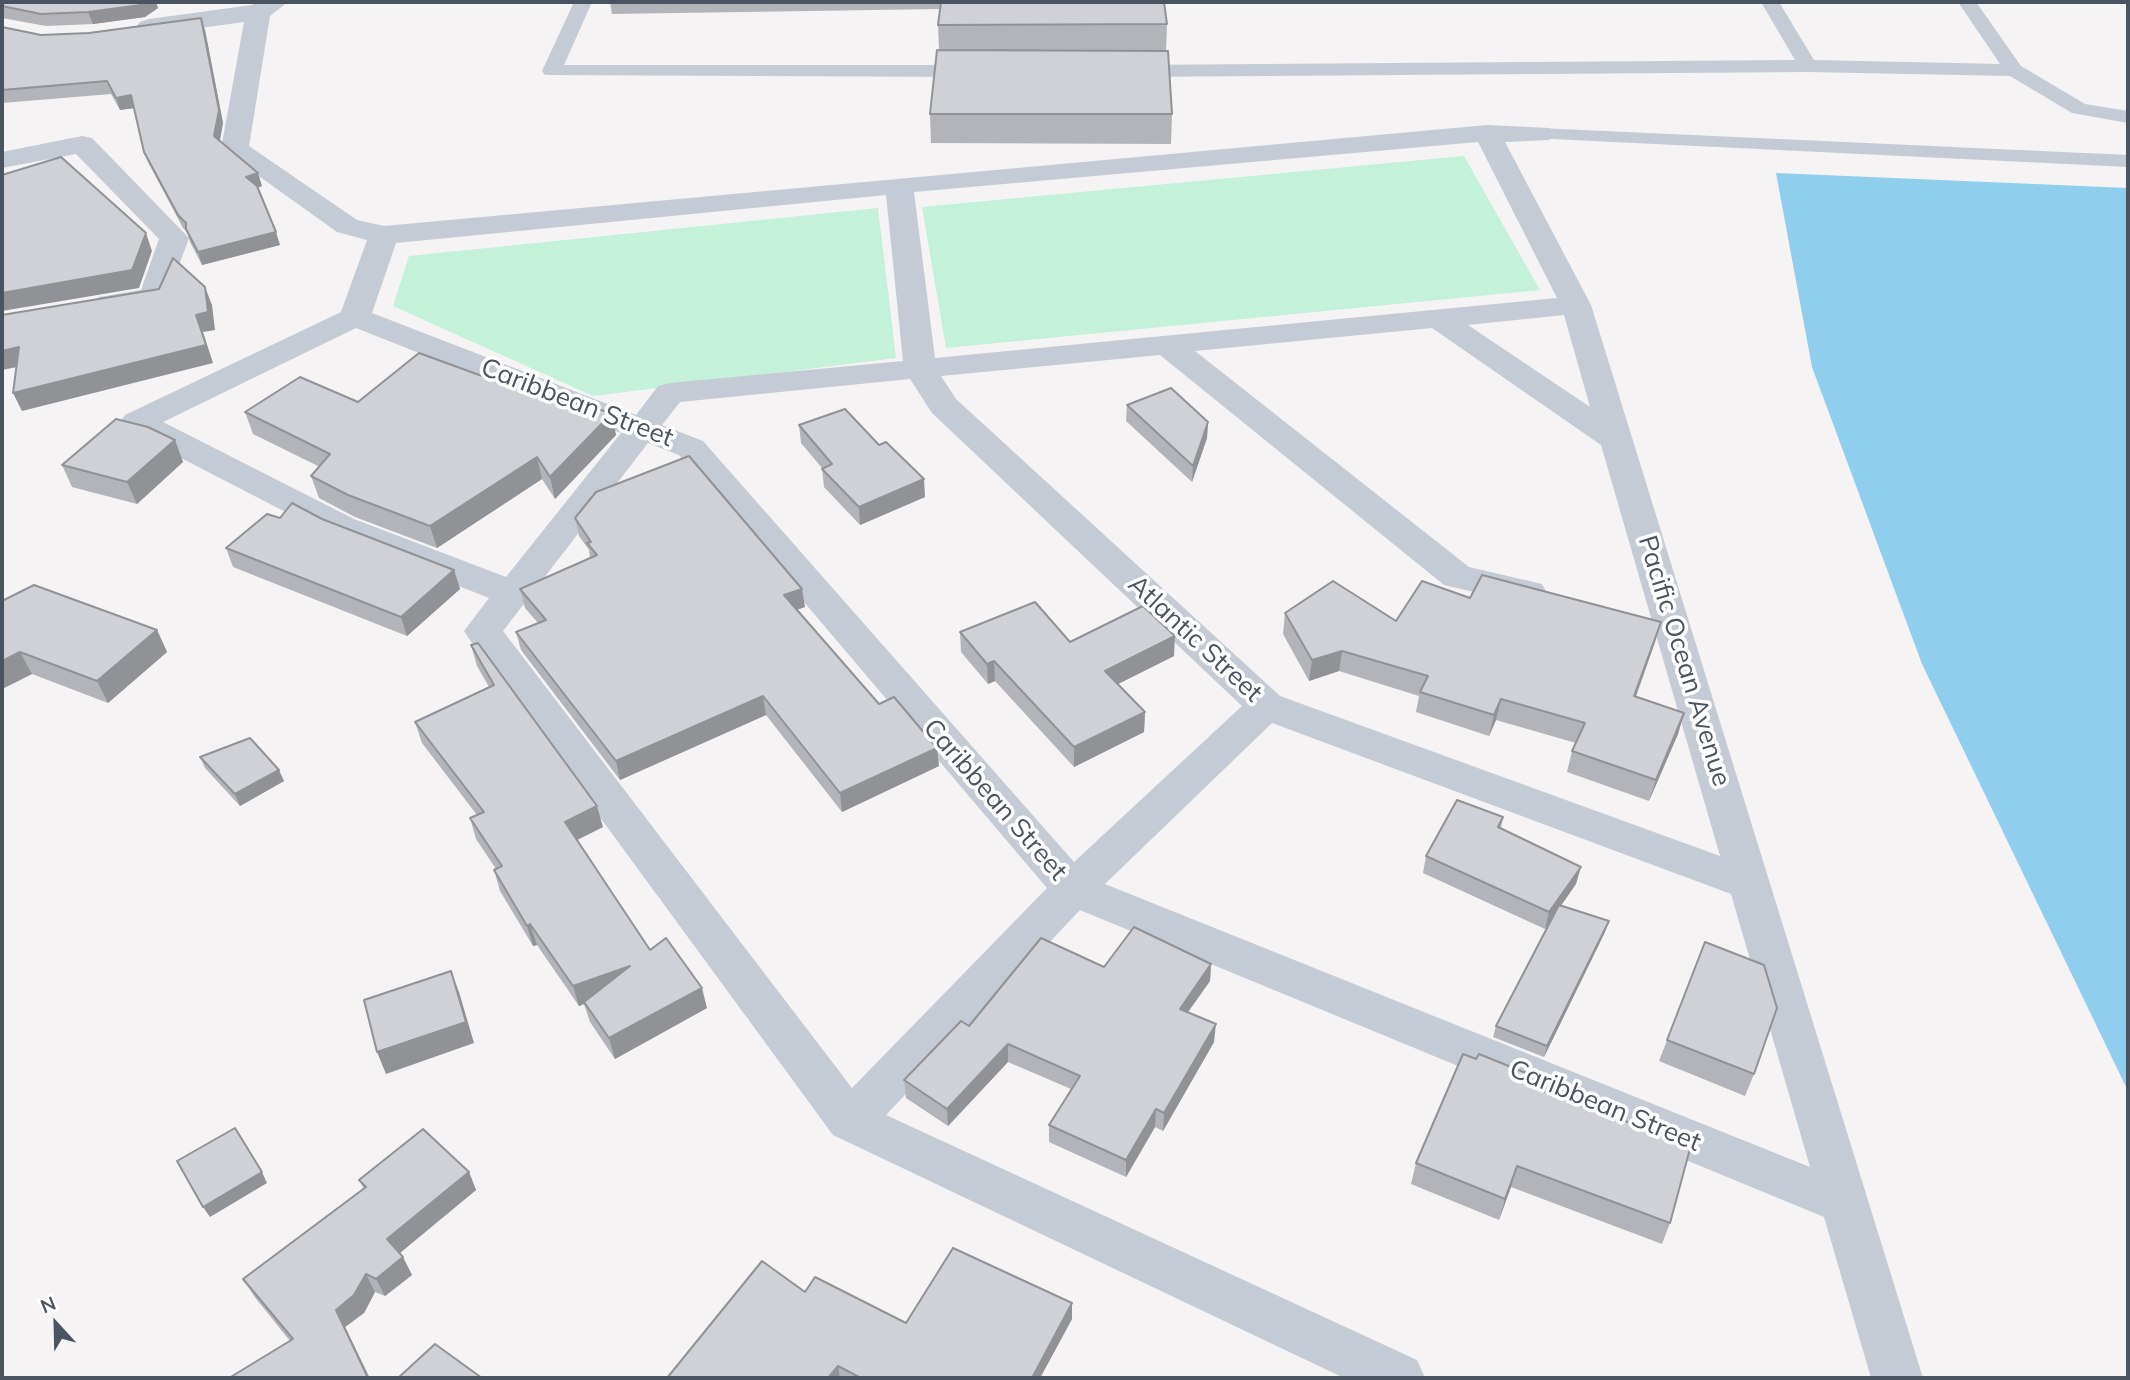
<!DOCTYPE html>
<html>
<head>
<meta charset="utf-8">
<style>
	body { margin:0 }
	#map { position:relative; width:2130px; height:1380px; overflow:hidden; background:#f5f3f3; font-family:Mulish,sans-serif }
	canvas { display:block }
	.frame { position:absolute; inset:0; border:4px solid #4a5360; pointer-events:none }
	.north { position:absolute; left:21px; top:1289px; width:70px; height:70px; -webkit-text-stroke:5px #fff; paint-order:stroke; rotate:338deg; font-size:19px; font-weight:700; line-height:28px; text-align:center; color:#4a5360 }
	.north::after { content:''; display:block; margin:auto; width:24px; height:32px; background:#4a5360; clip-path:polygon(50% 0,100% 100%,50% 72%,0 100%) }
</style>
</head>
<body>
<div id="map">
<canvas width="2130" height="1380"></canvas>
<div class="frame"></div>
<div class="north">N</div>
</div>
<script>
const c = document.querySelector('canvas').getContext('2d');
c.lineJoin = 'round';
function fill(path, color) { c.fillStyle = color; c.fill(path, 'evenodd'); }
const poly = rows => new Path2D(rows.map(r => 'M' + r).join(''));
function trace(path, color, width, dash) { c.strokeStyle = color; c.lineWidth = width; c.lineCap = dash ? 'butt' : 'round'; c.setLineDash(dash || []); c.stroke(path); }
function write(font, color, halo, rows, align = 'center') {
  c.font = font + ' Mulish,sans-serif'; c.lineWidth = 7; c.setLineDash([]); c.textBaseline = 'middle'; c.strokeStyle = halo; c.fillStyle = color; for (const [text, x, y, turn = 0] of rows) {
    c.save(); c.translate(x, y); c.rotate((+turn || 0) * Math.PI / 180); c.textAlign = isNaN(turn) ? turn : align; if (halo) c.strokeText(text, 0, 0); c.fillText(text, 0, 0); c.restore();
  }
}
fill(poly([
	[1464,156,1540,290,946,348,922,207],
	[878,208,896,358,593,396,393,306,409,256]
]), '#c3f1da');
fill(poly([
	[1776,173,2128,188,2128,1091,1922,664,1812,367]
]), '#90ceed');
fill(poly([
	[574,2,592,2,564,65,971,65,981,71,971,77,545,75,542,71,574,2],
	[1761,2,1779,2,1814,60,2000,64,1958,2,1976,2,2021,66,2085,104,2128,111,2128,123,2072,113,2010,76,1808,72,1130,77,1120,71,1130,65,1795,60,1761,2],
	[1539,128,2128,155,2128,167,1532,138,1529,134,1532,130,1539,128]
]), '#c4cbd4');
fill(poly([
	[258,2,288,2,270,16,249,146,357,220,384,226,1487,125,1549,128,1553,134,1549,140,1505,142,1591,305,1923,1378,1871,1378,1824,1217,1080,910,886,1115,1417,1360,1425,1378,1344,1378,833,1135,470,640,464,631,489,598,330,535,125,429,120,422,125,415,341,312,367,240,337,232,221,149,244,22,149,35,140,32,136,27,140,22,149,19,252,5,258,2],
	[1478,142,1557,298,935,358,914,192,1478,142],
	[886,195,903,361,670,383,658,386,636,415,372,313,396,243,886,195],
	[1564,315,1590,407,1468,325,1564,315],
	[356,328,621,433,506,577,354,519,163,422,356,328],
	[1432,328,1601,445,1720,856,1280,696,956,399,941,376,1160,355,1444,585,1529,605,1542,602,1547,593,1542,584,1469,567,1195,351,1432,328],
	[910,379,932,413,1242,706,1074,862,703,441,662,425,680,402,910,379],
	[648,443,679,455,1047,888,852,1088,503,631,648,443],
	[1272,723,1731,894,1810,1167,1105,884,1272,723],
	[82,136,92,138,189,238,165,304,110,313,99,311,95,304,99,297,141,290,159,239,76,154,2,168,2,152,82,136]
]), '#c4cbd4');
fill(poly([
	[2,2,156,2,158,8,145,17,93,24,46,26,2,18],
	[418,2,441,2,434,4],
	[610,2,1164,2,1167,24,1166,51,1172,114,1171,144,931,143,930,114,939,50,938,25,940,9,612,14],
	[2,27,41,35,205,30,223,123,220,141,262,186,257,188,280,245,202,265,190,242,187,232,183,228,149,164,144,152,134,108,120,110,111,94,2,103],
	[358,402,616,435,555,499,542,479,437,548,355,517,319,498,311,476,320,467,253,434,245,412],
	[1127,405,1208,422,1207,438,1192,482,1126,421],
	[799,425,925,497,860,525,824,487,822,468,801,443],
	[175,440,183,462,137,504,72,487,62,465],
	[280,518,322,519,454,570,460,589,407,636,233,567,226,548],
	[575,518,805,607,797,610,879,704,937,748,939,766,842,812,766,715,620,780,521,650,516,632,538,623,525,608,520,589,590,558,589,550,579,536],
	[1470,598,1655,642,1636,697,1684,713,1678,734,1649,801,1567,772,1572,751,1576,743,1496,720,1489,736,1416,712,1419,696,1339,671,1309,681,1283,634,1285,613,1396,621],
	[2,601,157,630,167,652,108,703,32,674,2,689],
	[960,632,1070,642,1174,656,1118,684,1145,712,1144,732,1074,767,995,681,988,684,961,652],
	[471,645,603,827,577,840,650,950,707,1008,615,1059,590,1022,584,1004,579,1006,537,945,533,946,500,891,494,870,496,869,476,839,470,818,477,815,422,743,415,722,489,687,477,666],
	[200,757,284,781,240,806,205,768],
	[1503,817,1501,828,1576,884,1561,905,1605,932,1544,1057,1493,1037,1496,1026,1553,917,1545,929,1423,873,1426,856],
	[1705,942,1754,1074,1745,1096,1659,1061],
	[1211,964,1210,981,1188,1012,1214,1042,1163,1131,1155,1127,1126,1177,1049,1142,1049,1125,1071,1089,1008,1062,948,1126,906,1098,904,1080,969,1026,1104,967],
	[1476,1059,1531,1075,1529,1079,1546,1092,1670,1223,1662,1244,1511,1187,1499,1220,1411,1184,1416,1163],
	[469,1172,476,1190,400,1253,412,1275,385,1296,375,1292,364,1313,345,1327,370,1378,229,1378,290,1341,254,1296,243,1279,364,1189,359,1180],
	[805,1292,906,1323,1072,1319,1040,1378,667,1378]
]), '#b2b4b9');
fill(poly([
	[146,2,156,2,158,8,145,17,93,24,88,12],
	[201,18,205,30,223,123,218,149,214,136],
	[131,95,135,108,120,110,116,98],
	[258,173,262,186,250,190,246,177],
	[276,232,280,245,202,265,198,252],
	[146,233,152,251,139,288,2,311,2,293],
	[205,287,212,305,215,330,203,332,213,363,22,411,13,393,196,315],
	[19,347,27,365,2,370,2,351],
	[612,413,616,435,555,499,550,477],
	[1208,422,1207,438,1192,482,1193,466],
	[175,440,183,462,137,504,127,482],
	[537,457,542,479,437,548,430,526],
	[924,479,925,497,860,525,859,507],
	[454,570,460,589,407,636,401,617],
	[802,589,805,607,786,613,784,595],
	[1661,622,1655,642,1628,717,1634,696],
	[157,630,167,652,108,703,97,681],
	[1175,636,1174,656,1104,691,1105,671],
	[1342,651,1339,671,1309,681,1312,660],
	[20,652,32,674,2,689,2,661],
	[994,661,995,681,988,684,987,664],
	[763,696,766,715,620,780,616,761],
	[1501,699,1496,720,1489,736,1494,715],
	[1145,712,1144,732,1074,767,1074,747],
	[1684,713,1678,734,1649,801,1656,780],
	[937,748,939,766,842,812,840,793],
	[279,770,284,781,240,806,235,794],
	[597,806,603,827,571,843,565,822],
	[1581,867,1576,884,1545,929,1549,912],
	[1609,921,1605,932,1544,1057,1547,1046],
	[530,924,537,945,533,946,527,926],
	[1211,964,1210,981,1178,1026,1180,1009],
	[630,966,584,1002,584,1004,579,1006,573,986],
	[451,971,459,992,474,1043,386,1074,377,1052],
	[702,988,707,1008,615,1059,609,1038],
	[1216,1024,1214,1042,1163,1131,1164,1113],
	[1008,1044,1008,1062,948,1126,947,1109],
	[1156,1109,1155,1127,1126,1177,1126,1160],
	[1517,1166,1511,1187,1499,1220,1505,1199],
	[262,1172,267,1183,210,1217,203,1207],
	[469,1172,476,1190,395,1257,387,1239],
	[403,1257,412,1275,385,1296,376,1279],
	[366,1274,375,1292,364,1313,345,1327,369,1378,368,1378,336,1310],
	[1072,1303,1072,1319,1040,1378,1032,1378],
	[838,1366,840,1378,828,1378]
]), '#919296');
const building = poly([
	[2,2,146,2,141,5,88,12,41,14,2,6,2,2],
	[941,2,1164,2,1167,24,938,25,941,2],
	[201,18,219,110,214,136,258,173,246,177,257,186,276,232,198,252,186,229,186,223,178,215,144,152,131,95,116,98,107,81,2,90,2,27,41,35,89,33,201,18],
	[937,50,1168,51,1172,114,930,114,937,50],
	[61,157,146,233,132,270,2,293,2,175,61,157],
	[173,258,205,287,208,312,196,315,206,345,13,393,19,347,2,351,2,315,159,289,173,258],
	[419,353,556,403,560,399,612,413,550,477,537,457,430,526,348,495,311,476,330,454,245,412,300,377,358,402,419,353],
	[1171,388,1208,422,1193,466,1127,405,1171,388],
	[845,409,879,445,886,442,924,479,859,507,822,469,832,464,799,425,845,409],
	[116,419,148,427,175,440,127,482,62,465,116,419],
	[689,456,802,589,784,595,879,704,894,697,937,748,840,793,763,696,616,761,516,632,546,620,520,589,597,555,587,543,591,542,575,518,596,492,689,456],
	[292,503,322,519,454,570,401,617,226,548,267,514,280,518,292,503],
	[1482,575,1661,622,1634,696,1684,713,1656,780,1572,751,1585,723,1501,699,1494,715,1420,692,1428,676,1342,651,1312,660,1285,613,1333,581,1396,621,1422,581,1470,598,1482,575],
	[34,585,157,630,97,681,20,652,2,661,2,601,34,585],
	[1035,602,1070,642,1143,606,1175,636,1105,671,1145,712,1074,747,994,661,987,664,960,632,1035,602],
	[478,643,597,806,565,822,650,950,666,938,702,988,609,1038,584,1002,630,966,573,986,530,924,527,926,494,870,502,866,470,818,484,812,415,722,494,685,471,645,478,643],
	[250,738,279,770,235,794,200,757,250,738],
	[1457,800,1503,817,1498,827,1581,867,1549,912,1426,856,1457,800],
	[1559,905,1609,921,1547,1046,1496,1026,1559,905],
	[1134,927,1211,964,1180,1009,1216,1024,1164,1113,1156,1109,1126,1160,1049,1125,1080,1076,1008,1044,947,1109,904,1080,961,1021,969,1026,1041,938,1104,967,1134,927],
	[1705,942,1764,965,1777,1008,1754,1074,1667,1040,1705,942],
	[451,971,466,1022,377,1052,364,1000,451,971],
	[1463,1054,1476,1059,1479,1054,1531,1075,1529,1079,1547,1086,1545,1092,1691,1145,1670,1223,1517,1166,1505,1199,1416,1163,1463,1054],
	[235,1128,262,1172,203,1207,177,1161,235,1128],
	[423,1129,469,1172,387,1239,403,1257,376,1279,366,1274,354,1295,336,1310,368,1378,229,1378,293,1339,243,1279,366,1187,359,1180,423,1129],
	[953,1248,1072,1303,1032,1378,861,1378,838,1366,828,1378,667,1378,762,1261,805,1292,815,1277,906,1323,953,1248],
	[435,1344,482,1378,398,1378,435,1344]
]);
fill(building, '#cfd1d7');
trace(building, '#919296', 2);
write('26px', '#4a5360', '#fff', [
	["Caribbean Street",577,403,21],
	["Atlantic Street",1195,639,43],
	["Pacific Ocean Avenue",1684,661,73],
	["Caribbean Street",995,800,49],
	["Caribbean Street",1605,1106,22]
]);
</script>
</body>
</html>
